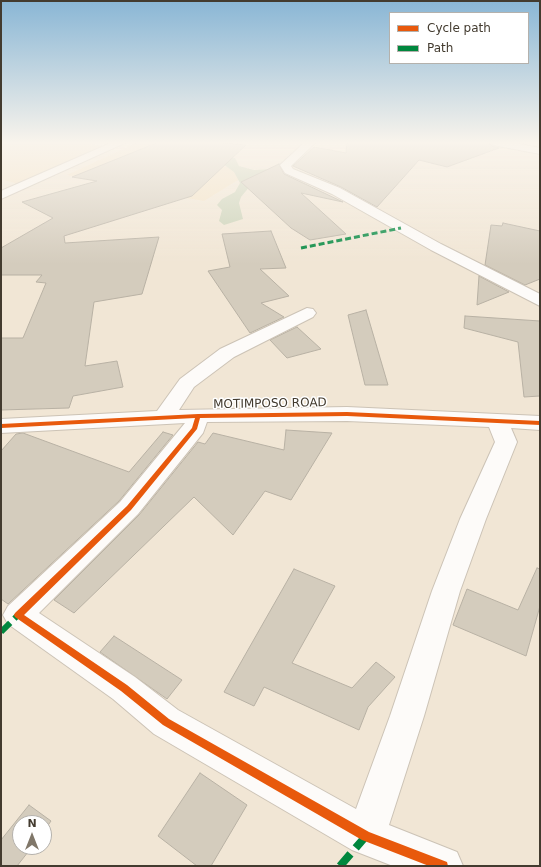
<!DOCTYPE html>
<html>
<head>
<meta charset="utf-8">
<style>
	body { margin:0 }
	#map { position:relative; width:541px; height:867px; overflow:hidden; background:#f1e6d5; font-family:"DejaVu Sans",sans-serif }
	canvas { display:block }
	.frame { position:absolute; inset:0; border:2px solid #433b2f; pointer-events:none }
	.legend { position:absolute; left:389px; top:12px; width:140px; height:52px; box-sizing:border-box; background:#fff; border:1px solid #b4b1ac; margin:0; padding:5px 7px; list-style:none; font-size:12px; color:#433b2f }
	.legend li { display:flex; align-items:center; gap:8px; height:20px }
	.legend b { width:20px; border:1px solid #b4b1ac }
	.north { position:absolute; left:12px; top:815px; width:40px; height:40px; box-sizing:border-box; background:#fff; border:1px solid #b4b1ac; border-radius:50%; rotate:0deg; font-size:11px; font-weight:700; line-height:16px; text-align:center; color:#433b2f }
	.north::after { content:''; display:block; margin:auto; width:14px; height:18px; background:#807769; clip-path:polygon(50% 0,100% 100%,50% 72%,0 100%) }
</style>
</head>
<body>
<div id="map">
<canvas width="541" height="867"></canvas>
<div class="frame"></div>
<ul class="legend">
<li><b style="height:5px;background:#e8590c"></b>Cycle path</li>
<li><b style="height:5px;background:#00873e"></b>Path</li>
</ul>
<div class="north">N</div>
</div>
<script>
const c = document.querySelector('canvas').getContext('2d');
c.lineJoin = 'round';
function fill(path, color) { c.fillStyle = color; c.fill(path, 'evenodd'); }
const poly = rows => new Path2D(rows.map(r => 'M' + r).join(''));
function trace(path, color, width, dash) { c.strokeStyle = color; c.lineWidth = width; c.lineCap = dash ? 'butt' : 'round'; c.setLineDash(dash || []); c.stroke(path); }
function write(font, color, halo, rows, align = 'center') {
  c.font = font + ' "DejaVu Sans",sans-serif'; c.lineWidth = 3; c.setLineDash([]); c.textBaseline = 'middle'; c.strokeStyle = halo; c.fillStyle = color; for (const [text, x, y, turn = 0] of rows) {
    c.save(); c.translate(x, y); c.rotate((+turn || 0) * Math.PI / 180); c.textAlign = isNaN(turn) ? turn : align; if (halo) c.strokeText(text, 0, 0); c.fillText(text, 0, 0); c.restore();
  }
}
fill(poly([
	[1,142,77,142,104,146,18,184,1,179],
	[138,142,177,142,208,163,251,172,204,201,110,185,67,175]
]), '#f3e2c5');
fill(poly([
	[223,156,235,158,239,166,254,170,272,169,250,186,241,197,239,203,243,219,224,225,219,221,222,210,217,205,222,199,235,192,240,183,234,172,219,161]
]), '#cad2b8');
const building = poly([
	[159,142,212,142,246,145,192,196,64,236,65,243,159,237,142,294,94,302,85,366,117,361,123,387,73,396,69,408,1,410,1,338,23,338,46,283,36,282,42,275,1,275,1,248,53,218,22,202,97,181,72,177,159,142],
	[347,142,487,142,492,146,499,148,447,167,419,160,377,207,341,187,293,166,314,147,346,153,347,142],
	[279,164,284,174,343,202,301,193,346,234,310,240,291,228,241,182,279,164],
	[503,223,540,231,540,279,525,285,485,265,491,225,502,226,503,223],
	[271,231,286,268,260,269,289,296,261,303,284,317,250,333,208,271,230,267,222,234,271,231],
	[479,276,509,292,477,305,479,276],
	[366,310,388,385,365,385,348,315,366,310],
	[465,316,540,321,540,396,524,397,518,342,464,328,465,316],
	[297,327,321,349,287,358,270,340,297,327],
	[286,430,332,433,291,500,265,491,233,535,194,497,74,613,54,600,139,515,198,442,205,444,213,433,284,450,286,430],
	[163,432,173,435,119,501,8,604,1,599,1,451,16,434,23,433,129,472,163,432],
	[537,568,540,569,540,606,526,656,453,625,467,589,518,610,537,568],
	[294,569,335,586,292,663,352,688,376,662,395,677,368,707,359,730,264,687,254,706,224,692,294,569],
	[114,636,182,680,167,699,100,652,114,636],
	[200,773,247,805,211,866,197,866,158,836,200,773],
	[29,805,51,821,44,831,44,823,20,823,20,847,32,847,17,866,1,866,1,840,29,805]
]);
fill(building, '#d4ccbd');
trace(building, '#b8b1a4', 1);
const minor = poly([
	[305,142,316,142,291,166,293,169,340,188,441,244,540,294,540,306,431,250,332,194,285,173,280,165,305,142],
	[307,308,313,309,316,313,313,317,234,357,194,387,179,410,347,407,540,416,540,430,511,428,517,442,486,519,460,591,424,716,389,825,457,852,463,866,393,866,352,850,154,734,113,699,8,624,3,615,8,606,120,502,185,423,1,433,1,419,157,411,180,379,220,349,307,308],
	[347,421,489,427,495,442,460,519,432,591,390,716,356,809,178,710,135,677,39,613,138,514,203,433,207,422,347,421]
]);
const major = poly([
	[113,142,127,142,1,199,1,191,113,142],
	[488,142,510,142,540,148,540,154,493,145,488,142]
]);
trace(minor, '#ccc3b6', 2);
trace(major, '#ccc3b6', 2);
fill(minor, '#fdfbf9');
fill(major, '#fdfbf9');
trace(poly([
	[301,248,401,228]
]), '#00873e', 3, [6, 3]);
trace(poly([
	[1,632,18,615]
]), '#00873e', 6, [13, 6]);
trace(poly([
	[340,866,366,836]
]), '#00873e', 8, [16, 8]);
fill(poly([
	[347,412,540,421,540,425,347,416,200,418,197,429,131,510,24,615,127,685,169,719,369,832,447,862,448,866,429,866,362,840,163,725,121,691,15,617,14,615,15,613,127,506,192,428,195,418,1,428,1,424,198,414,347,412]
]), '#e8590c');
const sky = c.createLinearGradient(0, 0, 0, 264);
sky.addColorStop(0, '#89b6d5');
sky.addColorStop(0.54, '#f9f4ec');
sky.addColorStop(1, '#f9f4ec00');
c.fillStyle = sky;
c.fillRect(0, 0, 541, 264);
write('12px', '#433b2f', '#fff', [
	["MOTIMPOSO ROAD",270,404,-1]
]);
</script>
</body>
</html>
